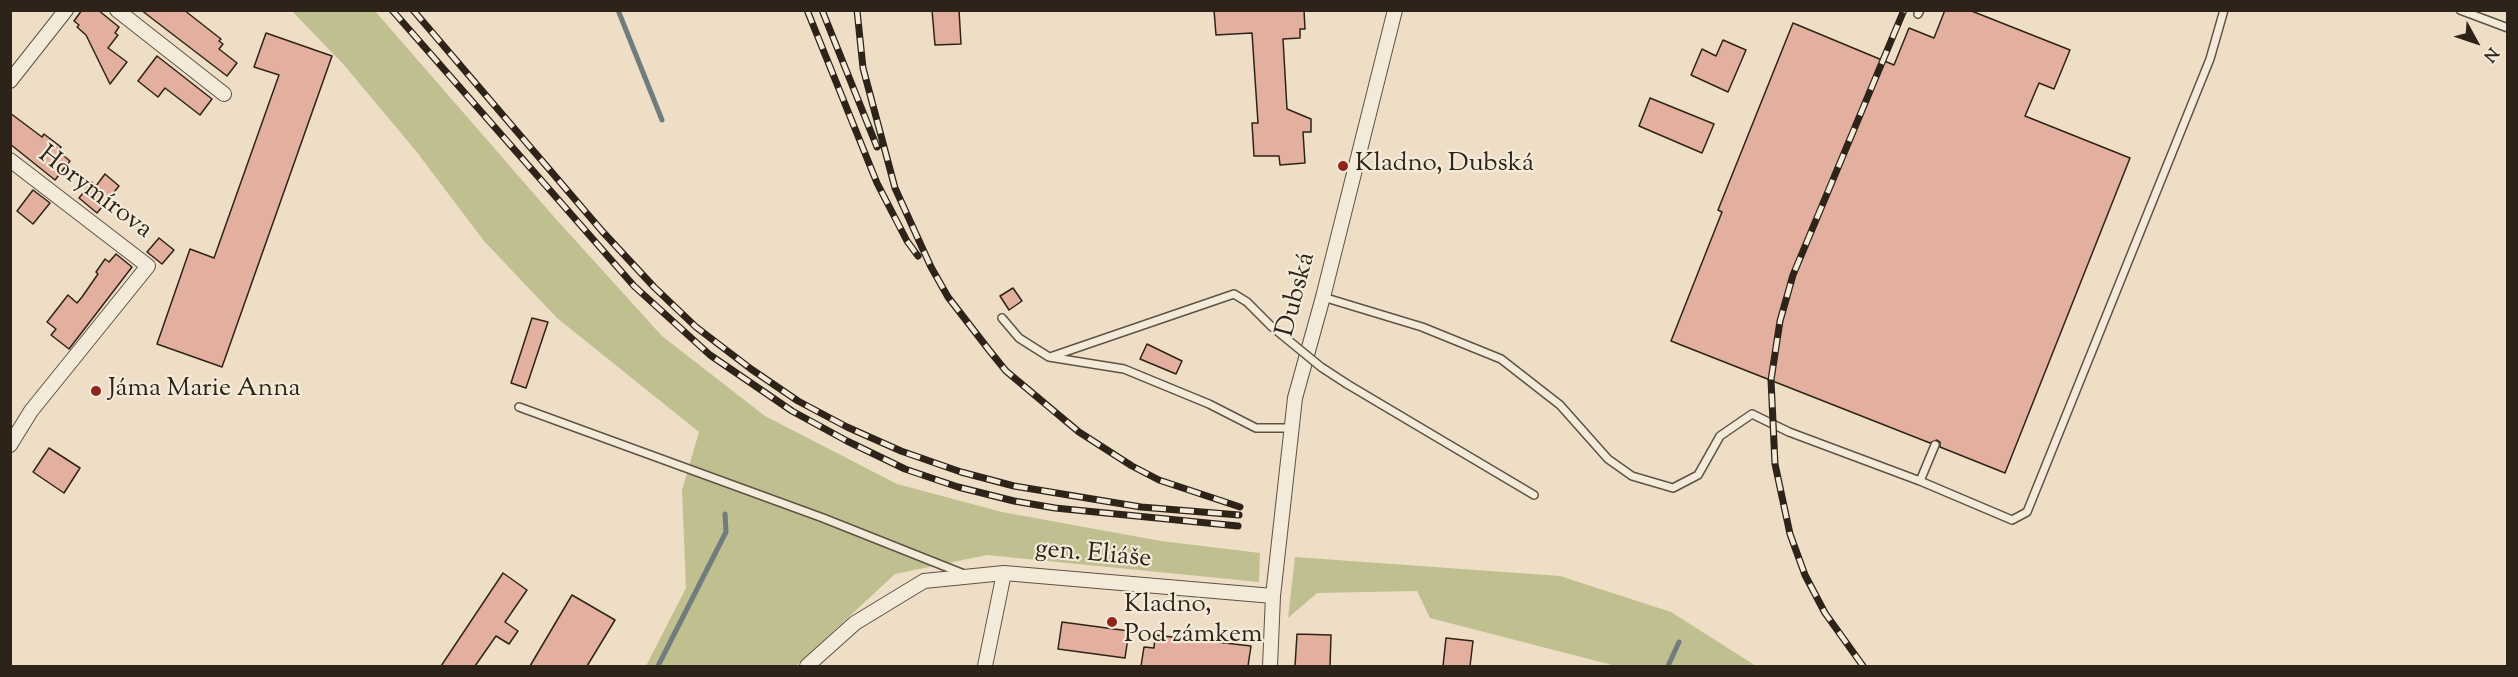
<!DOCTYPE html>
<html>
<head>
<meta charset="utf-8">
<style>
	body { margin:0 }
	#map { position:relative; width:2518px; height:677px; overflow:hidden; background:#eedec6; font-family:"Sorts Mill Goudy",serif }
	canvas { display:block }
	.frame { position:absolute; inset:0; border:12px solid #2e2318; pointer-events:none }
	.north { position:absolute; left:2446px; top:12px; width:60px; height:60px; -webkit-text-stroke:4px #f4eada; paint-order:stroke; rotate:130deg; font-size:16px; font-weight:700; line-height:24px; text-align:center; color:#2e2318 }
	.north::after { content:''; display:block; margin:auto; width:21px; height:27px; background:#2e2318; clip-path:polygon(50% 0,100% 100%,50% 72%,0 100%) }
</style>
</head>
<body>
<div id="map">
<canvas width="2518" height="677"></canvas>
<div class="frame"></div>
<div class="north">N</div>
</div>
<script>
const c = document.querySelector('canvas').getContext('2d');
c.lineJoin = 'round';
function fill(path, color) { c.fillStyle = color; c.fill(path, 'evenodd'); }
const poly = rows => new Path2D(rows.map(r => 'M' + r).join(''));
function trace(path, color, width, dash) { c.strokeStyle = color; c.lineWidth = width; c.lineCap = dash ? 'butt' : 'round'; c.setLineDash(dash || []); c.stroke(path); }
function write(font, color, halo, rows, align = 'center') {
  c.font = font + ' "Sorts Mill Goudy",serif'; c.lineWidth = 4.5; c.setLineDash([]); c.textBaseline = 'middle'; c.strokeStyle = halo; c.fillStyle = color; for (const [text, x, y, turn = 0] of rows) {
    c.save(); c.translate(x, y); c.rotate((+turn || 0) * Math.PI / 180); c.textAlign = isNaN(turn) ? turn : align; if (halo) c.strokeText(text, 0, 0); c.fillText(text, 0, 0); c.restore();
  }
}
fill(poly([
	[292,11,375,11,555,218,662,336,765,416,897,484,1002,512,1161,541,1260,553,1259,582,987,555,895,574,796,666,646,666,686,588,682,490,699,432,557,318,484,241,416,151,344,65],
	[1295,557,1560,576,1671,612,1756,666,1616,666,1430,618,1417,591,1317,593,1288,618]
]), '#c0bf90');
trace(poly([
	[618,10,662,120],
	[658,666,726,532,725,514],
	[1668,666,1679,642]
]), '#717d7c', 5);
const building = poly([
	[82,10,98,10,119,27,115,33,118,35,108,48,127,62,110,84,86,35,77,27,79,25,74,21,82,10],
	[141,10,184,10,221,39,219,41,223,44,219,49,237,63,227,76,141,10],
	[932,10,959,10,961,44,935,45,932,10],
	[1214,10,1304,10,1305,29,1300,29,1300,38,1283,39,1287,109,1311,119,1311,132,1303,132,1305,163,1280,165,1279,156,1254,156,1252,123,1258,123,1252,33,1216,35,1214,10],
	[1945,10,1969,10,2070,50,2054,89,2039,83,2025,116,2130,158,2005,473,1940,447,1940,442,1937,440,1930,443,1671,341,1722,212,1718,210,1793,23,1894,65,1909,28,1934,38,1945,10],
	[266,33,332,56,222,367,157,344,190,249,214,258,279,75,254,67,266,33],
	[1723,40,1746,50,1728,92,1691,75,1702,49,1716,56,1723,40],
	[157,56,212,99,200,115,165,88,158,97,138,81,157,56],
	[1650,98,1714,124,1702,153,1639,126,1650,98],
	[10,113,42,137,44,134,61,147,58,151,70,161,55,180,10,144,10,113],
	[105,174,119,186,97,213,79,198,92,182,96,186,105,174],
	[33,190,50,203,33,224,17,211,33,190],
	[159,238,174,250,162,264,147,252,159,238],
	[116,254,132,267,69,349,51,335,56,329,47,322,68,295,77,303,82,297,98,274,96,272,105,259,109,262,116,254],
	[1013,288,1022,301,1009,310,1000,296,1013,288],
	[532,318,548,322,526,388,511,383,532,318],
	[1147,344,1182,361,1176,374,1140,359,1147,344],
	[49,448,80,468,64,493,33,472,49,448],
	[503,573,527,590,505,622,518,631,509,644,496,636,475,666,441,666,503,573],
	[572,595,615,620,587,666,530,666,572,595],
	[1062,622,1129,631,1125,658,1058,649,1062,622],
	[1297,634,1331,635,1330,666,1295,666,1297,634],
	[1155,635,1251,646,1248,666,1141,666,1144,647,1154,648,1155,635],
	[1446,638,1473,641,1470,666,1443,666,1446,638]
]);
fill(building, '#e3af9e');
trace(building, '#2e2318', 1.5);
const service = poly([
	[2460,10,2508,28],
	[1918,14,1920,10],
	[1323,297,1422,327,1501,359,1560,405,1608,459,1632,476,1673,488,1698,475,1720,436,1752,414,1789,432,1920,481,2012,520,2027,512,2210,59,2224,10],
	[1002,318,1019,338,1049,357,1124,369,1209,404,1256,428,1292,428],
	[1050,357,1234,294,1247,302,1271,326],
	[1347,384,1534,495],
	[519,407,823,518,964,574],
	[1920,481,1935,445]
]);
const minor = poly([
	[117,10,224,94],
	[10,81,66,10],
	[10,160,148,266,31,411,10,445],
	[807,666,855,623,924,581,1004,573,1273,596],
	[985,666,1004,573],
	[1270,666,1273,596,1295,398,1323,297,1395,10]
]);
trace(service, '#5e5244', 10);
trace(minor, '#5e5244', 16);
trace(service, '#f4eada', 7);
trace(minor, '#f4eada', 14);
const rail = poly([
	[392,10,634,286,710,355,792,411,847,441,905,469,958,487,1014,501,1055,508,1238,526],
	[413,10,602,231,654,287,696,327,751,369,798,401,847,427,901,451,961,472,1014,486,1141,507,1239,515],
	[807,10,877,183,907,241,918,256],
	[822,10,877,147],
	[857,10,863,68,895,188,931,267,948,297,989,350,1006,371,1079,432,1132,466,1159,480,1240,507],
	[1863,666,1825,613,1805,575,1790,534,1775,464,1771,380,1780,321,1793,275,1904,10]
]);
trace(rail, '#2e2318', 7);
trace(rail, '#f4eada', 4.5, [14]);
const serviceBridge = poly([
	[1271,326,1321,367,1347,384]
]);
trace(serviceBridge, '#5e5244', 10, []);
trace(serviceBridge, '#f4eada', 7);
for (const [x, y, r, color] of [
	[1343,166,6,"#8f2418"],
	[96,391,6,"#8f2418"],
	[1112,622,6,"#8f2418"]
]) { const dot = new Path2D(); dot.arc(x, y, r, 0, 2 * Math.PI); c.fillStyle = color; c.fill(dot); trace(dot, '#f4eada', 2); }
write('26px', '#2e2318', '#f4eada', [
	["Kladno, Dubská",1355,166],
	["Jáma Marie Anna",108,391],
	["Kladno,",1124,607],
	["Pod zámkem",1124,637]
], 'left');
write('26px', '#2e2318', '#f4eada', [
	["Horymírova",94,194,37],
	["Dubská",1298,295,-75],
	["gen. Eliáše",1093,556,5]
]);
</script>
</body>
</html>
